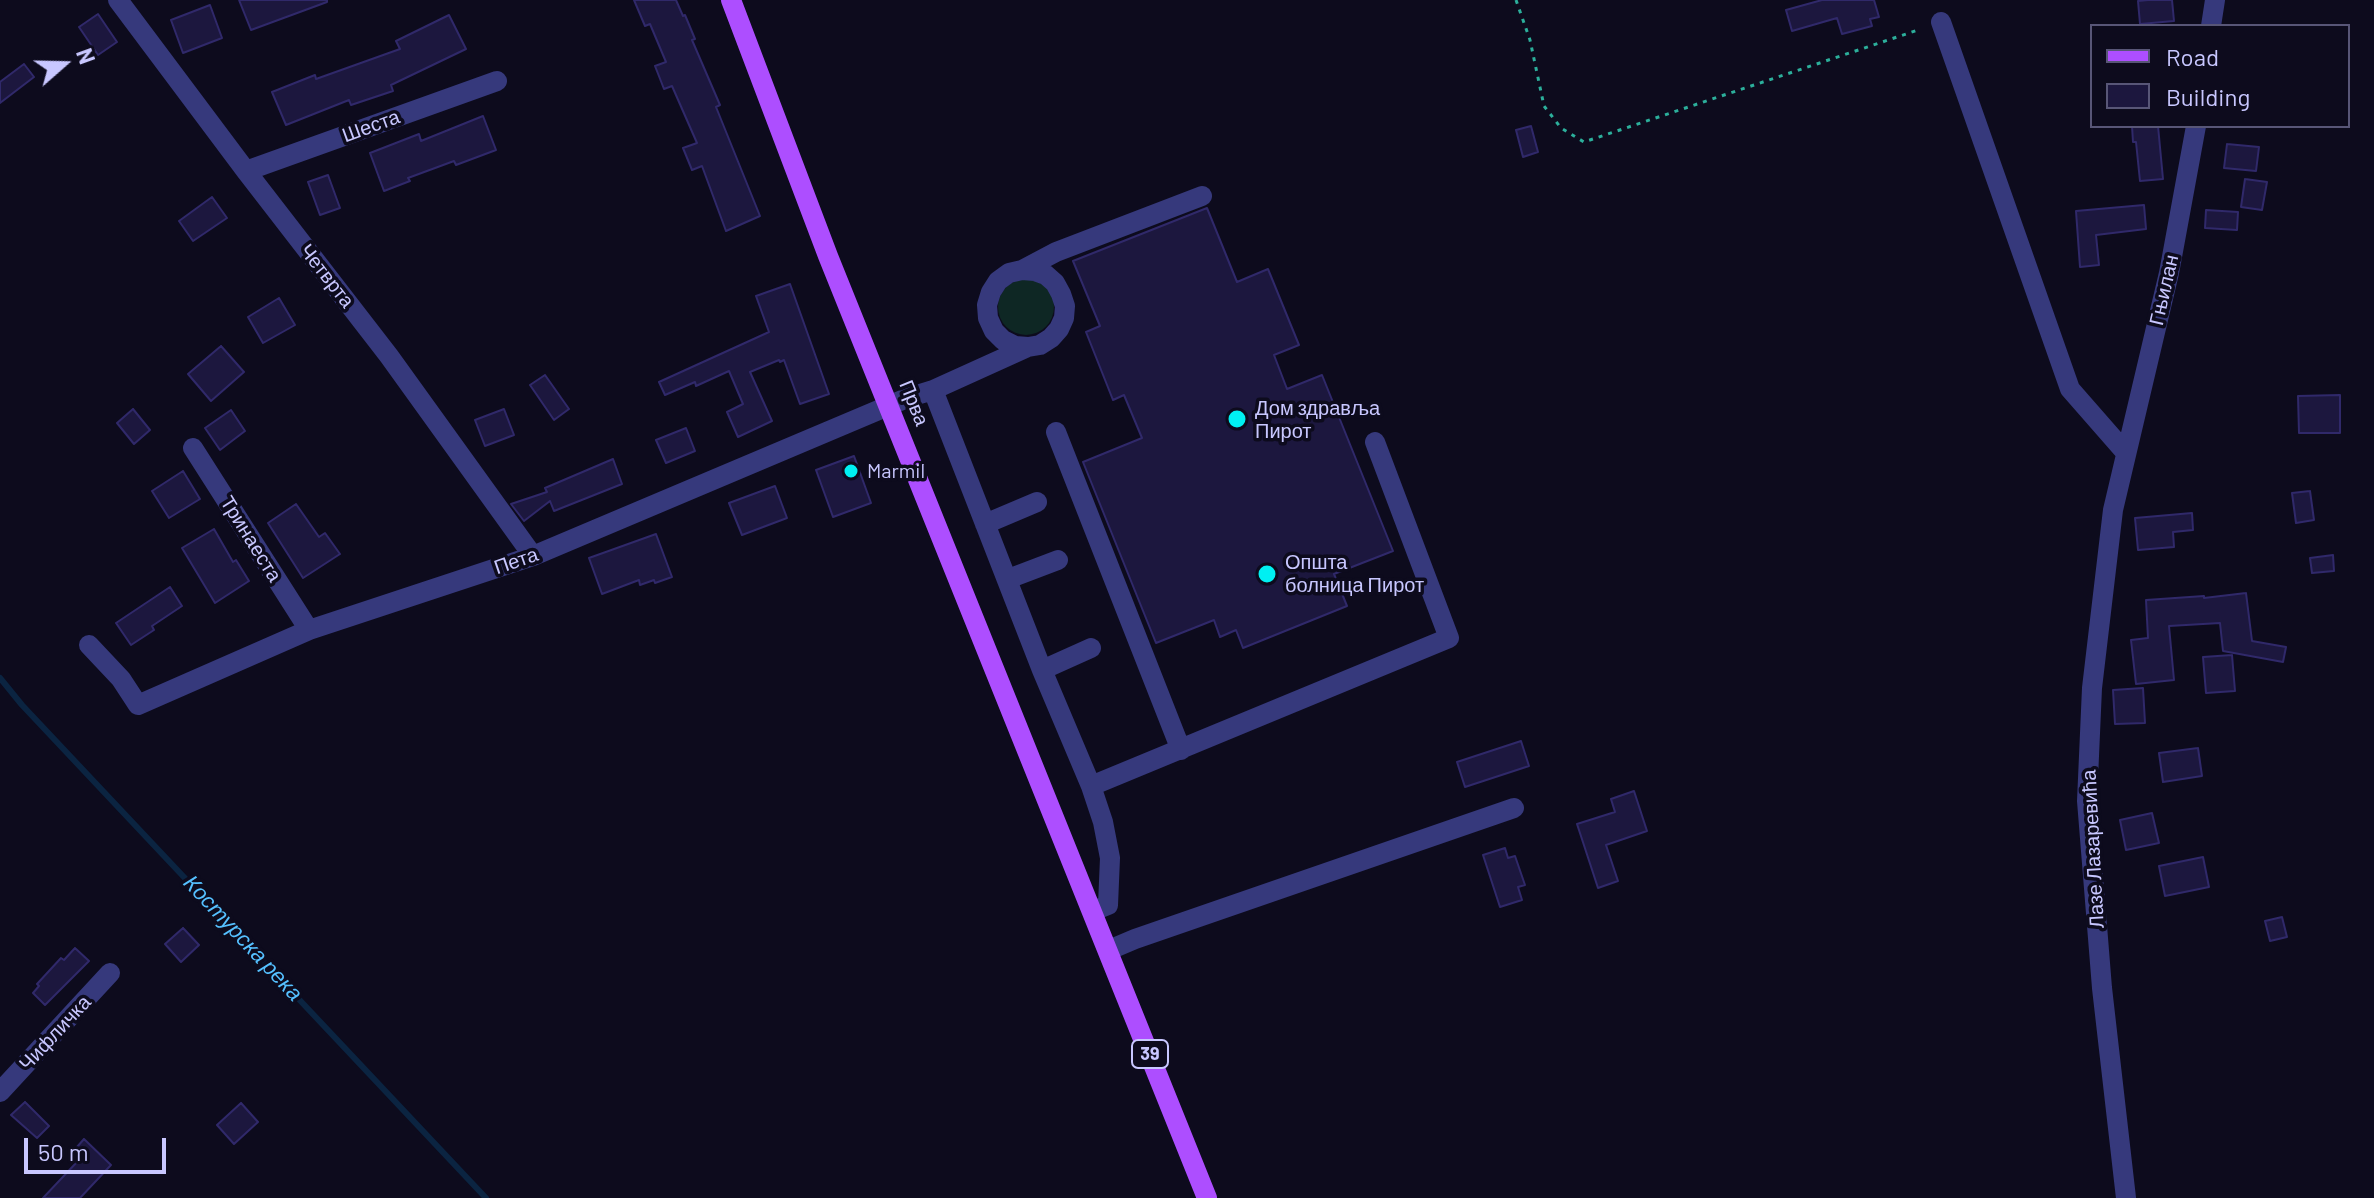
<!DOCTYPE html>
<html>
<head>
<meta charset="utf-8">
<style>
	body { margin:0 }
	#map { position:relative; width:2374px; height:1198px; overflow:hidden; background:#0d0b1d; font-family:Barlow,sans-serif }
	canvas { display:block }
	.legend { position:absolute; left:2090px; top:24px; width:260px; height:104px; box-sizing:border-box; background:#0d0b1d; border:2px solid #585677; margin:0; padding:10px 14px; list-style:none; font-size:24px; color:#c8c7ff }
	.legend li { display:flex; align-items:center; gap:16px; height:40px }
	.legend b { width:40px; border:2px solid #585677 }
	.north { position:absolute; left:24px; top:24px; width:80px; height:80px; -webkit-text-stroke:6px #0d0b1d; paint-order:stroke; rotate:70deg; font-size:22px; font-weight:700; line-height:32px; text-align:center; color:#c8c7ff }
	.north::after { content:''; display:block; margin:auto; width:28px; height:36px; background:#c8c7ff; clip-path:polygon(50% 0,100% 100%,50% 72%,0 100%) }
	.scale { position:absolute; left:24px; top:1138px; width:142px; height:36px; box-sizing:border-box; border:4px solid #c8c7ff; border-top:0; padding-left:10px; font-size:24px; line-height:28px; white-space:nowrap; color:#c8c7ff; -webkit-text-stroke:6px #0d0b1d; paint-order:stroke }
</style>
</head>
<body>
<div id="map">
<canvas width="2374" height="1198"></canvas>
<ul class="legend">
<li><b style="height:10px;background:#ad4eff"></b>Road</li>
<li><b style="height:22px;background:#1c173e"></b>Building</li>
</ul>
<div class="north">N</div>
<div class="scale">50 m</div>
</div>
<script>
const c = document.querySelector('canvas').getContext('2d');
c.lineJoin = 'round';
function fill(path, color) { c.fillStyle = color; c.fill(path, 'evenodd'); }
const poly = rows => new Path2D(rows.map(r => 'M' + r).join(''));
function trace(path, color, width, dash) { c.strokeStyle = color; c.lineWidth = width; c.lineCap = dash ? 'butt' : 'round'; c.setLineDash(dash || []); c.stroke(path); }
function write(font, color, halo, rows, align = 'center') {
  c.font = font + ' Barlow,sans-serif'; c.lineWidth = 7; c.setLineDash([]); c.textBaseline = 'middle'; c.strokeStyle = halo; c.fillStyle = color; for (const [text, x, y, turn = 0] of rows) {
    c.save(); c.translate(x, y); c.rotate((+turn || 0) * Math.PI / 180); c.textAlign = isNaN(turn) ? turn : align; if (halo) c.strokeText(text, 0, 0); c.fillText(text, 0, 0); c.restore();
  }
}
fill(poly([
	'998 307a28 28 0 1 1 56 0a28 28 0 1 1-56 0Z'
]), '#0e2724');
trace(poly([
	[0,678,22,705,486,1198]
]), '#0b2441', 6);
const building = poly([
	[239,0,327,0,327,2,251,30,239,0],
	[634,0,676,0,683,16,685,15,695,39,692,40,720,105,716,107,760,216,726,231,702,166,692,170,683,148,697,143,672,86,664,89,655,66,666,62,650,24,645,26,634,0],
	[1822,0,1874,0,1879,17,1870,19,1872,26,1842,34,1837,18,1792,31,1786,10,1822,0],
	[2148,0,2172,0,2174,21,2140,24,2138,1,2148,0],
	[210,5,222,38,183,53,171,20,210,5],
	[98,14,117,42,98,55,79,27,98,14],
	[449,15,466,49,391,85,393,91,351,105,349,100,286,125,272,92,315,75,316,79,400,49,396,41,449,15],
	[24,64,34,77,0,103,0,82,24,64],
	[483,116,496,150,456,165,454,161,408,178,410,181,384,191,370,153,419,134,421,141,483,116],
	[1531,126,1538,152,1523,157,1516,130,1531,126],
	[2132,126,2158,126,2163,179,2140,181,2136,142,2133,142,2132,126],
	[2227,144,2259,147,2256,171,2224,168,2227,144],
	[328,175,340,208,320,215,308,182,328,175],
	[2245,179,2267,182,2262,210,2241,207,2245,179],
	[212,197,227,218,193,241,179,221,212,197],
	[2144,205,2146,229,2096,235,2099,265,2080,267,2076,211,2144,205],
	[1207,208,1237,282,1268,269,1299,345,1274,355,1287,389,1322,375,1393,551,1334,574,1347,606,1243,648,1236,630,1220,637,1214,620,1156,643,1083,462,1142,438,1124,395,1113,400,1086,332,1100,326,1073,261,1207,208],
	[2206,210,2238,212,2237,230,2205,228,2206,210],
	[790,284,829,394,800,404,784,360,780,362,779,360,750,372,772,421,738,437,727,412,743,404,729,371,696,386,695,382,665,395,659,382,769,332,756,296,790,284],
	[279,298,295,325,263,343,248,317,279,298],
	[221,346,244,372,211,401,188,374,221,346],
	[545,375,569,409,554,420,530,385,545,375],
	[2340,395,2340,433,2299,433,2298,396,2340,395],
	[133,409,150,430,134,444,117,423,133,409],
	[504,409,514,435,485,446,475,420,504,409],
	[231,410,245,431,220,450,205,428,231,410],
	[686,428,695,451,666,463,656,440,686,428],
	[854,456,871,503,833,517,816,470,854,456],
	[613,459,622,484,554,511,550,501,524,521,511,504,547,492,545,488,613,459],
	[183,471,200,499,169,518,152,491,183,471],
	[775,486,787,518,742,535,729,503,775,486],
	[2310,491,2314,520,2296,523,2292,493,2310,491],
	[296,504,319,537,325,533,340,554,303,578,268,523,296,504],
	[2192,513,2193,530,2173,532,2174,547,2138,550,2135,518,2192,513],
	[214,529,233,562,236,560,249,581,215,603,182,548,214,529],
	[656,534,672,577,655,583,654,580,640,585,639,580,602,594,589,558,656,534],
	[2333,555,2334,571,2312,573,2310,558,2333,555],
	[170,587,182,606,152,626,154,630,131,645,116,623,170,587],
	[2246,593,2252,641,2286,647,2283,662,2223,651,2220,623,2169,626,2174,680,2136,684,2131,640,2148,638,2146,600,2204,596,2204,598,2246,593],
	[2232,655,2235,691,2206,693,2203,657,2232,655],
	[2143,688,2145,723,2115,724,2113,690,2143,688],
	[1521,741,1529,766,1465,787,1457,762,1521,741],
	[2198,748,2202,776,2163,782,2159,753,2198,748],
	[1634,791,1647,831,1606,845,1618,881,1598,888,1577,824,1615,812,1611,799,1634,791],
	[2152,813,2159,843,2126,850,2120,820,2152,813],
	[1505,848,1508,858,1515,856,1525,885,1518,887,1522,900,1500,907,1483,855,1505,848],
	[2203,857,2209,887,2165,896,2159,866,2203,857],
	[2282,917,2287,937,2270,941,2265,921,2282,917],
	[183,928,199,945,181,962,165,944,183,928],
	[75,948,89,961,45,1005,33,993,39,986,37,984,61,958,64,960,75,948],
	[25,1102,49,1126,37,1138,11,1115,25,1102],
	[241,1103,258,1122,234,1144,217,1125,241,1103],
	[84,1139,111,1165,80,1198,43,1198,77,1162,70,1155,84,1139]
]);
fill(building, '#1c173e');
trace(building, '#30296a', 2);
trace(poly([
	[1516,0,1530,40,1544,106,1561,128,1584,142,1921,29]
]), '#2caf9b', 3, [4, 6]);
trace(poly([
	[118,0,246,171,389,356,533,556],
	[1941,22,2070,389,2126,453],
	[2211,26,2215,0],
	[246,171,497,81],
	[1028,347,1015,346,1003,340,994,331,988,318,987,305,991,292,998,281,1009,273,1022,270,1056,252,1202,196],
	[933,390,1042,670,1091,786,1103,822,1110,858,1108,905,1093,911],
	[1056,432,1181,750],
	[193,448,309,630],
	[985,524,1037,502],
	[1008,579,1058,560],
	[89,645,121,679,138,705,309,630,533,556,907,398,933,390,1028,347,1040,345,1051,338,1059,329,1064,318,1065,306,1061,294,1055,283,1046,275,1035,271,1022,270],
	[1042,670,1091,648],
	[1091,786,1449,638,1375,442],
	[1109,950,1135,939,1514,808],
	[0,1092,110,973],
	[2126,1198,2102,988,2087,801,2092,688,2113,510,2169,273,2196,126]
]), '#36397c', 20);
trace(poly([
	[731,0,828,256,1207,1198]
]), '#ad4eff', 20);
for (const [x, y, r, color] of [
	[1237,419,10,"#00f0f2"],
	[851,471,8,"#00f0f2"],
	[1267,574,10,"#00f0f2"]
]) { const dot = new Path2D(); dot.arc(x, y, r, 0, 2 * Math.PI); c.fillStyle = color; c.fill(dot); trace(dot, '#0d0b1d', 3); }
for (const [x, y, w] of [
	[1150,1054,36]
]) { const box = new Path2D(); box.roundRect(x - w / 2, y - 14, w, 28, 6); c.fillStyle = '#0d0b1d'; c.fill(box); trace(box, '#c8c7ff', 2); }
write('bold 18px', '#c8c7ff', null, [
	["39",1150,1054]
]);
write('20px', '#c8c7ff', '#0d0b1d', [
	["Шеста",371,126,-20],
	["Четврта",327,276,52],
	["Гњилан",2164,290,-77],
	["Прва",914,403,68],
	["Тринаеста",251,539,58],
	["Пета",516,561,-19],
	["Лазе Лазаревића",2093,849,-93],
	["Чифличка",55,1033,-47]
]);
write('20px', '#c8c7ff', '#0d0b1d', [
	["Дом здравља",1255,408],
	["Пирот",1255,431],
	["Marmil",867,471],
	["Општа",1285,562],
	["болница Пирот",1285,585]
], 'left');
write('italic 22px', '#55c0ff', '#0d0b1d', [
	["Костурска река",243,938,47]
]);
</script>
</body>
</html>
